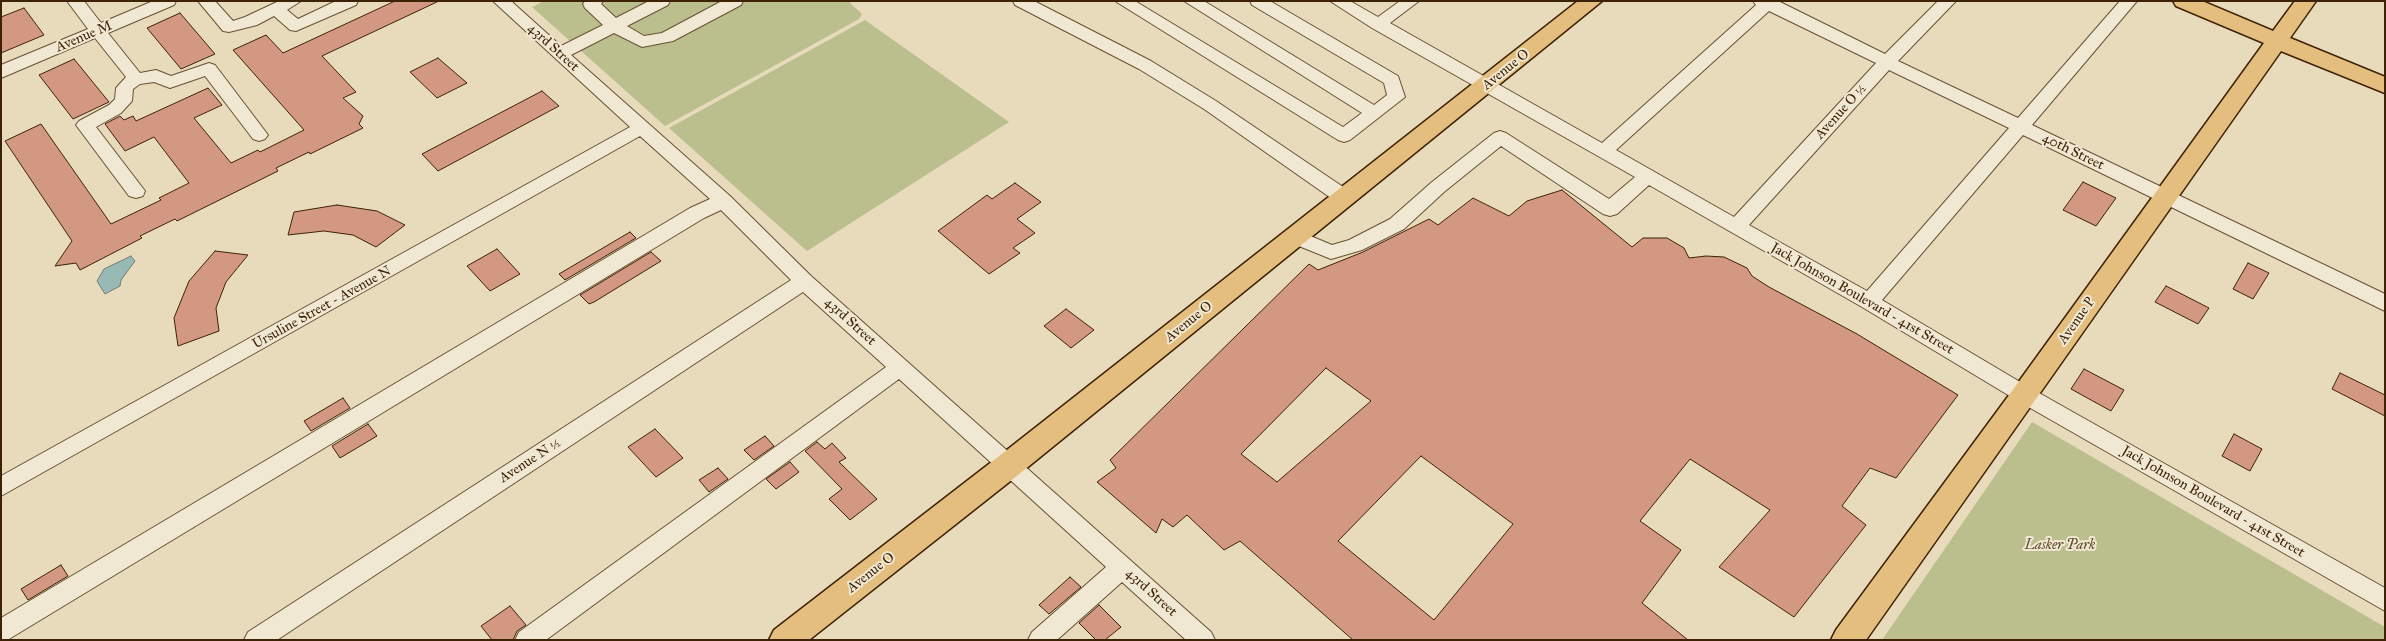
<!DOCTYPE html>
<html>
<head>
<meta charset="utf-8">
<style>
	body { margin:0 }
	#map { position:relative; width:2386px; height:641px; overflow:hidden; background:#e8dbbc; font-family:"IM FELL Great Primer",serif }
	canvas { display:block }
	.frame { position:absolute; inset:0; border:2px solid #3e2205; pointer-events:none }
</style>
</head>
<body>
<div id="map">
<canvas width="2386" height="641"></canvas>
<div class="frame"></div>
</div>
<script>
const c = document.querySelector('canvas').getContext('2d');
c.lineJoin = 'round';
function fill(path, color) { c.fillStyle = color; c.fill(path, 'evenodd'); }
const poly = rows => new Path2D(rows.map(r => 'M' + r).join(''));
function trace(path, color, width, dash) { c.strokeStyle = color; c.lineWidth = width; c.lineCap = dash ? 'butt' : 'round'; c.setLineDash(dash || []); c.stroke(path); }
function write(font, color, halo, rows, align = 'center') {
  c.font = font + ' "IM FELL Great Primer",serif'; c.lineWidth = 4; c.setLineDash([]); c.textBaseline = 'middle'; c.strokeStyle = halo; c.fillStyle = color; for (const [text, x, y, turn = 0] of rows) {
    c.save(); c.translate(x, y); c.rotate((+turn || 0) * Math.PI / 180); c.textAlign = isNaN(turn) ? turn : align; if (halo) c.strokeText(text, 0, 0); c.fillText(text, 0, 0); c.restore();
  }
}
fill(poly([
	[544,1,852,1,850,3,862,14,859,19,665,126,532,7],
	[865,20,1009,122,807,251,669,128],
	[2032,422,2385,627,2385,640,1882,640]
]), '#bbbe8d');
const water = poly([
	[131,256,135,261,121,280,120,286,105,294,97,281,104,269,131,256]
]);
fill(water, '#98bab7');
trace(water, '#747d70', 1);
const building = poly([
	[395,1,439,1,322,56,356,92,343,98,363,116,359,124,363,128,310,154,309,152,276,168,278,171,177,221,175,219,140,236,142,238,80,270,76,263,55,266,72,241,5,141,41,124,111,224,161,200,159,198,189,183,154,137,125,151,105,124,120,116,124,120,133,116,136,121,208,88,222,105,194,118,231,163,258,150,260,152,304,130,233,50,266,35,283,53,395,1],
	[24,8,44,35,1,53,1,17,24,8],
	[180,13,215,54,181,69,147,28,180,13],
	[438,58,467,83,437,98,410,72,438,58],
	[74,59,109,102,73,119,39,75,74,59],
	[542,91,559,106,438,171,422,154,542,91],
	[2083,182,2116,198,2096,226,2063,210,2083,182],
	[1015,183,1041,202,1017,219,1035,233,1013,248,1020,253,989,274,938,231,987,195,992,199,1015,183],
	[1562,190,1632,247,1643,238,1667,238,1684,248,1689,258,1706,256,1724,257,1747,268,1752,276,1769,287,1857,334,1958,395,1896,478,1870,468,1842,506,1866,525,1794,617,1719,567,1770,510,1690,459,1640,521,1681,550,1642,603,1688,640,1353,640,1240,541,1224,550,1187,515,1173,527,1162,519,1156,533,1097,482,1116,468,1110,460,1309,264,1318,270,1363,252,1429,219,1438,225,1473,198,1509,216,1527,201,1562,190],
	[1326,368,1371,401,1277,482,1241,454,1326,368],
	[1421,456,1513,524,1434,620,1338,541,1421,456],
	[337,205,377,211,405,225,376,247,353,235,324,231,288,235,294,212,337,205],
	[630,232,636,238,565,280,559,274,630,232],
	[497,249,520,274,490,291,467,266,497,249],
	[215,251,248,255,226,282,216,308,219,331,178,346,174,318,189,281,215,251],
	[651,252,661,261,594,302,589,304,580,295,651,252],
	[2248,263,2269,273,2253,299,2233,289,2248,263],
	[2166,286,2209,308,2198,324,2155,302,2166,286],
	[1066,309,1094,330,1071,348,1044,326,1066,309],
	[2084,369,2124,390,2111,411,2071,389,2084,369],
	[2340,373,2385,395,2385,416,2332,389,2340,373],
	[343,398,350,408,311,431,304,421,343,398],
	[368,424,377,436,340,458,332,446,368,424],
	[655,429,683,458,656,477,628,447,655,429],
	[2234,434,2262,449,2250,471,2222,456,2234,434],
	[765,436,774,446,754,460,744,450,765,436],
	[817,442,825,449,832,443,846,458,839,462,877,499,850,520,829,499,842,489,805,451,817,442],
	[790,462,799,472,776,489,766,479,790,462],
	[718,468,728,479,709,492,699,480,718,468],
	[61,565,68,576,28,600,21,589,61,565],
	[1070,577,1081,587,1049,614,1039,605,1070,577],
	[1099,605,1121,627,1105,640,1096,640,1079,623,1099,605],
	[510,606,526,625,517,631,513,640,492,640,481,626,510,606]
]);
fill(building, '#d29882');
trace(building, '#3e2205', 1);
const minor = poly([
	[67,1,84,1,101,23,153,1,176,1,174,5,108,33,140,73,156,70,171,76,209,63,215,65,265,131,268,135,265,139,259,141,253,139,205,76,170,88,154,82,140,84,133,89,132,101,121,113,96,127,145,191,143,196,136,198,129,196,76,125,79,121,109,105,115,99,116,88,126,77,95,38,1,78,1,65,88,29,67,1],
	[198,1,215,1,233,21,245,17,279,1,301,1,287,10,298,19,336,1,358,1,356,5,296,31,290,30,274,16,257,25,229,32,223,31,198,1],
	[493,1,511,1,561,46,603,25,585,8,583,4,585,1,603,1,601,4,616,18,649,1,670,1,668,5,627,26,644,36,662,33,722,1,743,1,741,5,673,41,642,47,614,33,571,55,730,196,811,276,1211,632,1215,640,1186,640,1122,582,1057,640,1028,640,1032,632,1106,567,899,379,546,640,515,640,519,632,886,367,803,292,277,640,244,640,248,632,791,280,721,210,704,218,9,639,1,640,1,618,690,208,710,199,640,136,1,496,1,476,630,127,493,1],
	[1013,1,1034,1,1151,61,1216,101,1352,193,1354,198,1352,203,1345,205,1338,203,1204,109,1139,69,1015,5,1013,1],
	[1115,1,1135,1,1343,127,1362,113,1184,1,1204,1,1374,105,1387,95,1384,83,1252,5,1250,1,1270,1,1398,76,1405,97,1350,140,1344,142,1338,140,1115,1],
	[1330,1,1350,1,1378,17,1400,1,1419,1,1390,23,1602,143,1756,5,1753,1,1778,1,1885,54,1938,1,1956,1,1898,61,2018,118,2120,1,2137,1,2032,125,2385,294,2385,311,2023,135,1882,300,2032,389,2385,588,2385,611,2018,401,1862,307,1649,185,1617,214,1610,216,1603,214,1501,146,1444,192,1404,229,1362,250,1331,259,1289,242,1287,237,1289,232,1296,230,1332,245,1349,240,1390,219,1432,182,1494,133,1500,131,1506,133,1609,199,1635,177,1372,28,1330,1],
	[1769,11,1876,63,1734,217,1616,150,1769,11],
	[1889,70,2009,128,1867,291,1749,225,1889,70]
]);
const major = poly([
	[1578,1,1602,1,1018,475,809,640,769,640,774,630,998,457,1578,1],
	[2173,1,2202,1,2273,31,2295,1,2316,1,2290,38,2385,77,2385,93,2281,51,1866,640,1831,640,1836,630,2015,387,2264,43,2176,6,2173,1]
]);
trace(minor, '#685033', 2);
trace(major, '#3e2205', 3);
fill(minor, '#f0e8d3');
fill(major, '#e4be7e');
write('14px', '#3e2205', '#f0e8d3', [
	["Avenue M",84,37,-23],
	["43rd Street",553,48,42],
	["Avenue O",1506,70,-39],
	["Avenue O ½",1841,112,-48],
	["40th Street",2073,152,26],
	["Jack Johnson Boulevard - 41st Street",1862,299,30],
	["Ursuline Street - Avenue N",322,308,-29],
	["Avenue P",2077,321,-55],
	["43rd Street",850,322,42],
	["Avenue O",1189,322,-39],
	["Avenue N ½",530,461,-33],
	["Jack Johnson Boulevard - 41st Street",2213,502,30],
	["Avenue O",871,573,-38],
	["43rd Street",1151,593,42]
]);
write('italic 14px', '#5d4927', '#f0e8d3', [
	["Lasker Park",2060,546]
]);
</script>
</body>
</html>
